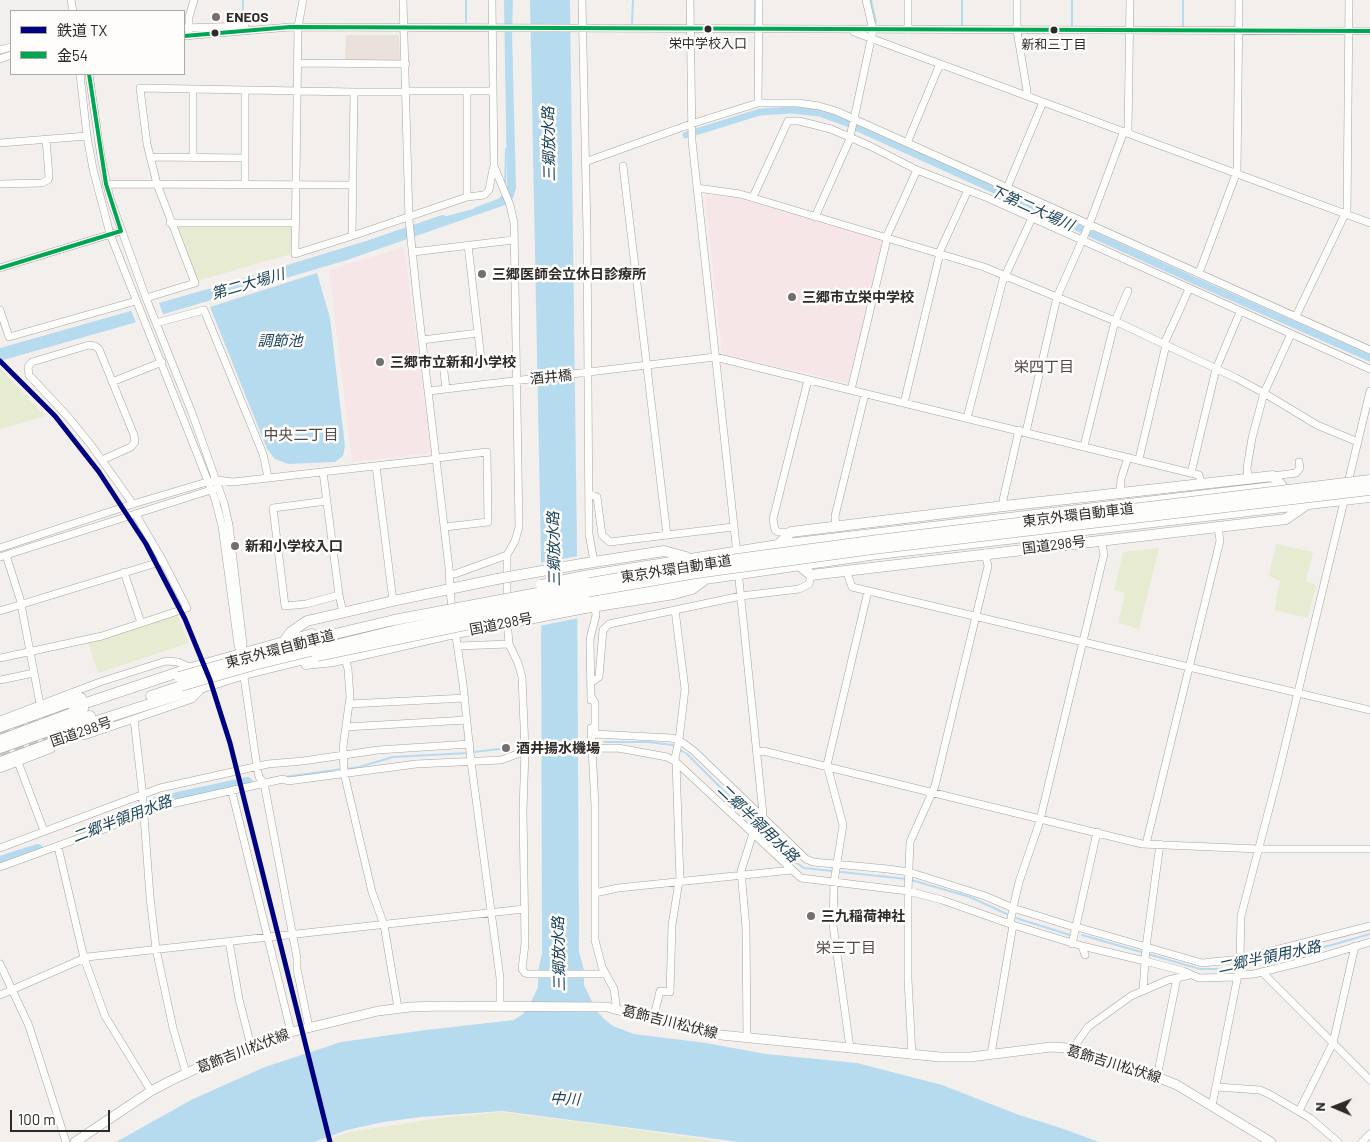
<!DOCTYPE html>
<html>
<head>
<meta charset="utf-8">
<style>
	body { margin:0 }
	#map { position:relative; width:1370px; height:1142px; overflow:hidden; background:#f3efed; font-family:Barlow,"Noto Sans JP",sans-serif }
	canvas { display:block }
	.legend { position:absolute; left:10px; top:10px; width:175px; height:65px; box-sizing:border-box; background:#fffdfc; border:1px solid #aba9a7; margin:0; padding:6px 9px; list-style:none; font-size:15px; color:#2d2a28 }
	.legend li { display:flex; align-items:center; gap:10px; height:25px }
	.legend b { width:25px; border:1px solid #aba9a7 }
	.north { position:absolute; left:1310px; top:1082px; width:50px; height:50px; -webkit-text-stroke:4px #fffdfc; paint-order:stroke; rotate:271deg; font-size:14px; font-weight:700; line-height:20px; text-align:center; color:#2d2a28 }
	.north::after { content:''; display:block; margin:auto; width:18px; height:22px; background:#2d2a28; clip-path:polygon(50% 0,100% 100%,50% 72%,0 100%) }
	.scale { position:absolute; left:10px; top:1110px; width:100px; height:22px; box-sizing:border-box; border:2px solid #2d2a28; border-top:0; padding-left:6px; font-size:15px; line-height:18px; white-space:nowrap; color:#2d2a28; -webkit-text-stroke:4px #fffdfc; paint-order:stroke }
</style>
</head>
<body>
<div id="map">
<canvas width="1370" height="1142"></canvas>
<ul class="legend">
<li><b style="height:6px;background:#000084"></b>鉄道 TX</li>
<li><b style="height:6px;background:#00a651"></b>金54</li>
</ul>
<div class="north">N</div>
<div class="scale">100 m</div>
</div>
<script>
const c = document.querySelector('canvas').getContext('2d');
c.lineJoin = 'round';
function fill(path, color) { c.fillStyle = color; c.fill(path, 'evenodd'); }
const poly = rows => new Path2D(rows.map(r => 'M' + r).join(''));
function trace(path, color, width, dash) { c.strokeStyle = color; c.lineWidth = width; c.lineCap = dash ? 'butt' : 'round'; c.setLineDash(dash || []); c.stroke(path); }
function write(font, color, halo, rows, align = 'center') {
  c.font = font + ' Barlow,"Noto Sans JP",sans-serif'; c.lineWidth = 5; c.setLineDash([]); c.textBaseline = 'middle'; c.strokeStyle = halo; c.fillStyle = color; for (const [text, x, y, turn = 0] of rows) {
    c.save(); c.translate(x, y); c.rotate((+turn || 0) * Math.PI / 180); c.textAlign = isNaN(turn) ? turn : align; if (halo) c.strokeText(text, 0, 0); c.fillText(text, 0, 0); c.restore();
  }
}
fill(poly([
	[346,35,399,35,400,62,345,61]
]), '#eae0dc');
fill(poly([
	[705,195,737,198,883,241,848,383,722,354],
	[404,247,431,453,352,462,329,270]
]), '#f6e6e7');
fill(poly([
	[178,226,292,227,291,254,197,281,176,229],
	[0,369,45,416,0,429],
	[1276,544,1313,552,1306,581,1316,585,1308,618,1274,610,1280,581,1269,576],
	[1159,548,1139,629,1118,623,1125,593,1114,590,1123,552],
	[177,615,189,643,98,673,88,642],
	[500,1112,603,1125,724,1142,322,1142,350,1132,440,1118]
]), '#e7ebd1');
fill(poly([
	[504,0,513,0,512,33,516,188,513,198,508,204,347,260,130,324,0,361,0,348,215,287,366,241,442,215,447,216,473,209,476,207,498,199,504,193,507,187],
	[530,0,570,0,577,552,579,952,584,970,584,985,596,1010,603,1018,613,1026,634,1034,706,1043,766,1054,857,1063,942,1085,1019,1115,1061,1128,1099,1142,739,1142,502,1111,421,1117,383,1122,347,1130,314,1142,116,1142,191,1100,231,1082,265,1067,341,1042,426,1030,514,1020,523,1014,532,1000,538,987,538,971,542,953,541,558],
	[317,273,330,318,345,446,343,456,335,462,288,464,275,459,267,449,210,307]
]), '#b7dbee');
fill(poly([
	[158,300,164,317,137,325,130,308],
	[579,556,579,618,539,626,538,563]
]), '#f3efed');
trace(poly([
	[243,0,243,20],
	[871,0,876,22],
	[962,0,962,26],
	[1072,0,1072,26],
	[1183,0,1183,28],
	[466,22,466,0],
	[632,23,633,0],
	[755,24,755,0],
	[505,187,506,149],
	[604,742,649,742,672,745,676,747],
	[680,750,687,754,756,823],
	[473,752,500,749],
	[347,769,359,767,393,757,468,753],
	[285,777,342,769],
	[759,826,794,861,804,868,907,879],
	[911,880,970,897,1007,914],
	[1016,918,1070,935],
	[1082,935,1200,969,1228,969,1237,967],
	[1242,966,1332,945,1370,934]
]), '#b7dbee', 2);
trace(poly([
	[686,135,760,112,791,110,819,113,847,123,1193,280,1370,358]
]), '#b7dbee', 7);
trace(poly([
	[80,835,134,811,163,801,247,783],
	[0,862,38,850]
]), '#b7dbee', 12);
trace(poly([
	[0,733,74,707],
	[0,754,81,726]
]), '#cbc8c6', 10, [10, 5]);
const minor = poly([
	[71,0,73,11],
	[303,0,298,27,295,254,352,236,467,197,484,195,489,190,493,169],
	[403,0,409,220,417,298,449,568,450,589,452,612],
	[492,0,494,166,510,205,514,223,519,527,515,541,507,555,507,601],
	[582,0,587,232,589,534,594,562],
	[690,0,692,141,737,554],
	[1017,0,1017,31,1027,91,1027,96],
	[184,28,245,26],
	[189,30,189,17,194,0],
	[908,30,908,0],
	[854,32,1370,223],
	[184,36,290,27,1370,31],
	[0,50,11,47],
	[0,59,11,55],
	[298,63,406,64],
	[80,74,87,136,93,169,110,234,215,499,222,526,238,645,241,657],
	[89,74,101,157,110,198,146,298,192,413,224,503,229,525,243,644,241,653],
	[193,89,354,92],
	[406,91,493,91],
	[758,103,759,0],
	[1128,133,1130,0],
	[0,143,87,136],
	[907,143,940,64],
	[150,157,245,158],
	[585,162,691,124,758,103,798,103,819,106,836,111,1370,350],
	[623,166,667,535],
	[1237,174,1239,0],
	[0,184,42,183,48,180,49,177,46,139],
	[106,184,353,185],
	[245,184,245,90],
	[697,188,740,194,984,267,1115,321,1236,378,1264,393,1317,425,1358,442],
	[1007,188,1043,102],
	[467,197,467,91],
	[753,197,788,121,799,121,831,129,870,146,917,170,988,198,1370,369],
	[1347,215,1349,0],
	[815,217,849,141,854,119,873,30,866,0],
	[170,223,296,223],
	[352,235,354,92,406,92],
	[886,238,917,170],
	[413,252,513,240],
	[939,253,968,190],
	[0,268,121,231],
	[1199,273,1236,174],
	[1005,276,1032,218],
	[146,298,195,283,157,184,147,144,140,88,193,89,193,157],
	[0,310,9,337,136,301],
	[1296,316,1345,214],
	[156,323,204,310,263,454,268,477],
	[422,340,478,333],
	[1164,344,1189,289],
	[112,382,162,362],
	[446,389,443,363,481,359,468,245],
	[851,390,887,239],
	[429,391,715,357,1199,475,1201,483],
	[904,403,940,253],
	[967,418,1004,276],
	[1026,432,1057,297,1089,225,1124,131],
	[1084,446,1115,321,1128,291],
	[437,458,487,452,488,522,445,527],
	[1139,459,1166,345],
	[102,460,131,447,135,442,134,435,99,349,95,346,89,345,32,362,28,367,29,375,69,418,91,445,133,504],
	[376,466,393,601],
	[323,472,339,595,343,612],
	[1191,473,1216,369,1240,312],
	[1273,476,1296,473,1300,468,1299,462],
	[1248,478,1247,468,1252,438,1264,393,1291,334],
	[1347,487,1370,391],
	[1120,493,1121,479,1128,457],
	[589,494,597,497,602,535,610,542,733,527],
	[327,501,273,508,285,606,306,604,339,595],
	[1004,506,1003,500,1019,430],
	[836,527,835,516,865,394],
	[791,532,778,532,775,530,773,519,808,380],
	[0,548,133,504,207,482,217,480,233,482,437,459],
	[6,555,20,599,40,704],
	[0,557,214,489],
	[738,570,763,814,762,820,755,827,741,871,746,928,747,1038],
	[846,570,852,587,1370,710],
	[124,572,141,623],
	[450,574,455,574,507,555],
	[675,610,685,689,679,740,675,758,676,762,680,881],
	[0,611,163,561],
	[507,619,509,644,518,663,522,677,525,750,523,811,525,944,522,969,525,973,528,974,604,974],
	[455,630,463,684,471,762,500,978,500,1007],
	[458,646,509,644],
	[0,658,102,636,187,608,163,561,136,515],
	[345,658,348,669,350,697,343,747,344,773,372,892,384,925,398,1008],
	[243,670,257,767,259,777,264,783,297,958,297,969,309,1028],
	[0,680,34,673],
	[592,682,599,677,603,630,609,624,741,596,799,589,809,584,811,575],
	[591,696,595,703,595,734,671,738,679,740,694,751,806,859,813,862,888,869,909,872,985,896,1013,908,1077,928],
	[591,700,590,639,596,615,595,607],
	[349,704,465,698],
	[134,719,142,789,150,897,156,949,173,1028,186,1073],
	[0,720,100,682,166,661,178,662,191,668],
	[346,727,467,720],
	[591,728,595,806,595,940,602,967,614,989,616,1004,615,1008],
	[84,736,192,699,199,692,201,688],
	[758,752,763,751,1142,844,1259,849,1370,849],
	[18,762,44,831],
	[0,769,51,749],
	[232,792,291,1032],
	[1146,844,1220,541,1218,527],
	[58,847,84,958,105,1016,151,1091],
	[0,848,160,788,268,764,303,761,378,750,470,744],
	[0,867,107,828,143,812,167,805,283,779,288,781,416,764,501,760,531,749,618,748,667,757,676,762,801,878,908,891,942,900,1013,925,1082,946,1085,955],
	[595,893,618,888,792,870],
	[1013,908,1019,882,1039,824,1104,554,1101,540],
	[1010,924,1013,908],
	[1077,927,1202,963,1240,959,1370,926],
	[229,941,239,999,251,1046],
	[1072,944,1097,832],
	[1082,946,1145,961,1183,971,1199,978,1237,977],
	[0,964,29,1026,66,1142],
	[1262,972,1370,1080],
	[1238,975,1254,974,1314,959,1370,942],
	[1143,990,1146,947,1160,844],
	[0,995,87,957,524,909],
	[653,1020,660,991,670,992,672,925,679,881],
	[850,1048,833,925,834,882,843,825,827,765,868,591],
	[1074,1050,1078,1041,1088,1027,1131,996,1168,980,1190,975],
	[991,1054,1013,925],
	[912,1055,908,979,908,891,910,842,935,786,988,566,985,553],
	[1157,1077,1177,978],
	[1217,1087,1260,1090,1269,1094,1310,1118,1338,1142],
	[1212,1106,1238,975,1240,959,1241,916,1279,771,1345,497],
	[1299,1111,1333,1043,1355,946],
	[1362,1142,1370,1134]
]);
const major = poly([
	[75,1142,151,1091,170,1081,204,1065,251,1046,291,1032,378,1011,410,1007,441,1006,607,1007,682,1027,721,1035,940,1057,970,1057,1051,1047,1068,1048,1157,1077,1177,1085,1271,1142]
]);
const highway = poly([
	[778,545,791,532,1004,506,1273,476,1282,486],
	[581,564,664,551,686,557],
	[799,565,811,575,1286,519,1306,505],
	[584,576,778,545,1282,486],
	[585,600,705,579,870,555,1370,497],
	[585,608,674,594,692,589,703,581],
	[285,640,291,632,307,621,393,601,497,579],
	[306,664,334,661,451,634,503,624],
	[151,696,181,686],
	[74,707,191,668,312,634],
	[81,726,244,674,317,656],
	[0,727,81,698],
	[0,740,83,709],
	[0,748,90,716],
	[0,762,90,729]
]);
trace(minor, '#a7a4a2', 8);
trace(major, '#a7a4a2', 10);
trace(highway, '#a7a4a2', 11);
trace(minor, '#fdfdfc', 7);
trace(major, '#fdfdfc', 9);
trace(highway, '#fdfdfc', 10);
const highwayBridge = poly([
	[497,579,581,564],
	[541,585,584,576],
	[503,624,585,608],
	[317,656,585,600],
	[179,677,301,642,394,620,596,582,700,564,878,540,1370,480],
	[181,686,254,665,393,631,592,591,697,573,873,549,1370,490]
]);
trace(highwayBridge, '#a7a4a2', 11, []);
trace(highwayBridge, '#fdfdfc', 10);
trace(poly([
	[184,36,290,27,1370,31],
	[0,268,121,231,106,184,89,74]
]), '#00a651', 4);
trace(poly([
	[0,361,55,416,99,472,146,544,185,619,210,680,230,743,330,1142]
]), '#000084', 5);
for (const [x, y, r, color] of [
	[216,17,5,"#726f6d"],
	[708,29,4.5,"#2d2a28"],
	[1054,30,4.5,"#2d2a28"],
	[215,33,4.5,"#2d2a28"],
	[482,274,5,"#726f6d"],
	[792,297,5,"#726f6d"],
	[380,362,5,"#726f6d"],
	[235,546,5,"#726f6d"],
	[506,748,5,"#726f6d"],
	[811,916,5,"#726f6d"]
]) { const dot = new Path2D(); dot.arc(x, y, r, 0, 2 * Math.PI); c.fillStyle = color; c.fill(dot); trace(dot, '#fffdfc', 2); }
write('13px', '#2d2a28', '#fffdfc', [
	["栄中学校入口",708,44],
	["新和三丁目",1054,45]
]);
write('bold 14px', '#2d2a28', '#fffdfc', [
	["ENEOS",226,17],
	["三郷医師会立休日診療所",492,274],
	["三郷市立栄中学校",802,297],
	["三郷市立新和小学校",390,362],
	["新和小学校入口",245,546],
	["酒井揚水機場",516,748],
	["三九稲荷神社",821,916]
], 'left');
write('14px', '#2d2a28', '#fffdfc', [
	["酒井橋",551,377,-6],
	["東京外環自動車道",1078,515,-7],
	["国道298号",1054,545,-7],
	["東京外環自動車道",676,569,-9],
	["国道298号",501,624,-11],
	["東京外環自動車道",280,649,-15],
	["国道298号",81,732,-19],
	["葛飾吉川松伏線",670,1022,14],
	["葛飾吉川松伏線",243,1051,-21],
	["葛飾吉川松伏線",1114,1064,17]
]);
write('italic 15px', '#194459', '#fffdfc', [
	["三郷放水路",549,144,-91],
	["下第二大場川",1032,208,24],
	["第二大場川",248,284,-16],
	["調節池",280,341],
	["三郷放水路",554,549,-91],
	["二郷半領用水路",122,819,-21],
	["二郷半領用水路",758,823,44],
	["三郷放水路",559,954,-91],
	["二郷半領用水路",1269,957,-12],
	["中川",565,1099,3]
]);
write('15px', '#504946', '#fffdfc', [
	["栄四丁目",1044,367],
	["中央二丁目",301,435],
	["栄三丁目",846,948]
]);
</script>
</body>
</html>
